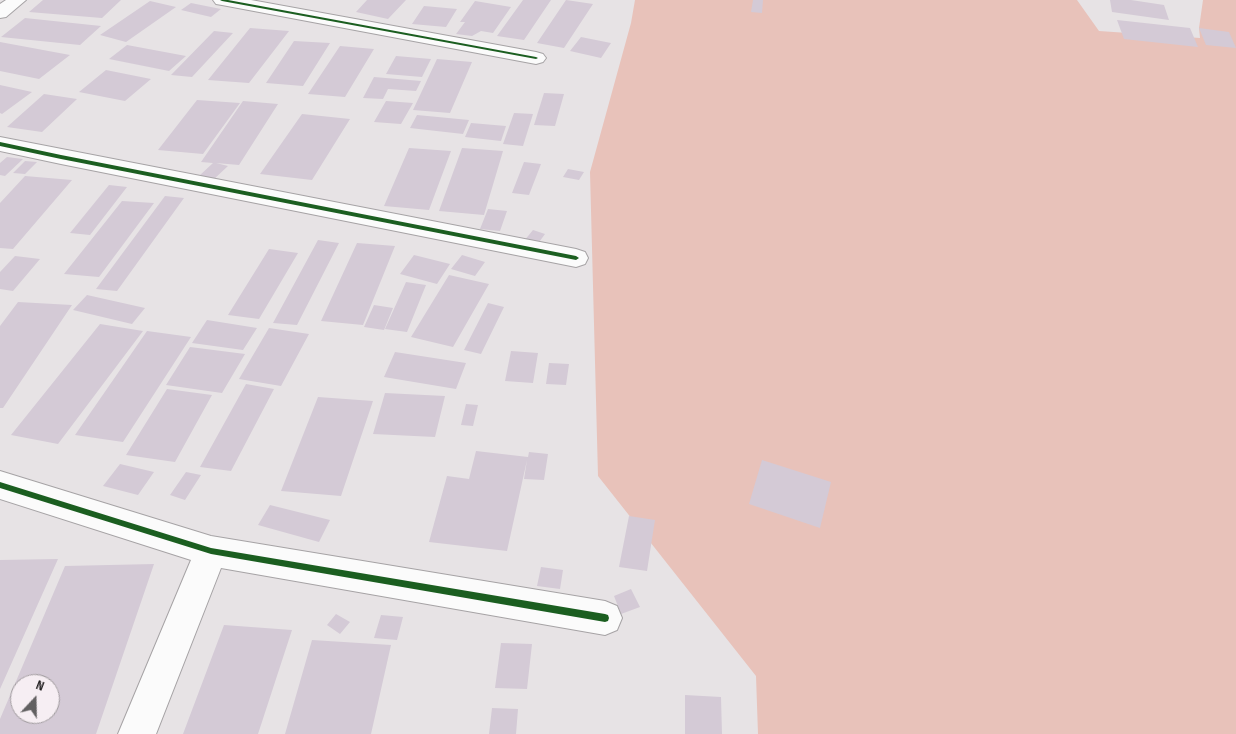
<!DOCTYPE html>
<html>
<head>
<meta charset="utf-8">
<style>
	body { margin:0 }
	#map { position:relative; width:1236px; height:734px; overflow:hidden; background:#e7e3e5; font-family:"Sofia Sans Condensed",sans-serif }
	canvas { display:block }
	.north { position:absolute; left:10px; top:674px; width:50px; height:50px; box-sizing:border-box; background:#f6eef3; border:1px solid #9e999c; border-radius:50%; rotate:21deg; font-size:14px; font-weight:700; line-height:20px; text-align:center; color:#1b191a }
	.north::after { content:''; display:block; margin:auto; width:18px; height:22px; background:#626061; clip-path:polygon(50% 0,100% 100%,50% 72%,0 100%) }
</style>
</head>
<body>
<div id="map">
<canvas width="1236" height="734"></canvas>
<div class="north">N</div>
</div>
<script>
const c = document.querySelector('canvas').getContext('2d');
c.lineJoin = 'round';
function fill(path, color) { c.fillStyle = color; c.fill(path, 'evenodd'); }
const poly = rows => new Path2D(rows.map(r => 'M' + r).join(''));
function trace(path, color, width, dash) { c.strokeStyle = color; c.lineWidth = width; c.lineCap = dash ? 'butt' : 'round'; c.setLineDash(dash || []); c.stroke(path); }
fill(poly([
	[635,0,1077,0,1099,31,1200,38,1199,28,1203,0,1236,0,1236,734,758,734,756,676,598,476,590,172,631,23]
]), '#e8c2ba');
fill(poly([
	[43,0,121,0,102,18,29,12],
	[367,0,406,0,388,19,356,12],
	[523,0,551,0,524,40,497,36],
	[566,0,593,4,564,48,537,43],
	[753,0,763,0,762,13,751,12],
	[1110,0,1131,0,1164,5,1169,20,1112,12],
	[150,1,176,7,126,42,100,35],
	[475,1,511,7,493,33,481,31,472,36,456,34,465,22,460,22],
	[191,3,221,9,211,17,181,10],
	[424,6,457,9,446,27,412,24],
	[25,18,101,26,80,45,1,37],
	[1117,20,1190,28,1198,47,1124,39],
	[250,28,289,31,249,83,208,80],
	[1199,28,1229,32,1236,48,1206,45],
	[214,31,233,33,192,77,171,75],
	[581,37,611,43,601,58,570,51],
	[294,41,330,43,303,86,266,83],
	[0,42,70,55,39,79,0,71],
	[127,45,186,56,169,71,109,59],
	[340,46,374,49,345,97,308,94],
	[396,56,431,59,422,77,386,74],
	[437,59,472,62,450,113,413,110],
	[106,70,151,79,125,101,79,92],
	[374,77,421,81,416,91,388,89,383,99,363,98],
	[0,85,32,92,2,114,0,113],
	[544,93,564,94,555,126,534,125],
	[44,94,77,99,42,132,7,127],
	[197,100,240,103,203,154,158,150],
	[243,101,278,104,239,165,216,163,228,166,213,180,199,176,213,163,201,162],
	[386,101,413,103,401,124,374,122],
	[514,113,533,114,523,146,503,144],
	[302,114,350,119,312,180,260,174],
	[417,115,469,120,463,134,410,128],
	[471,123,506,126,501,141,465,137],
	[409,148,451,151,429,210,384,206],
	[462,148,503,151,484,215,439,211],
	[7,157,23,159,5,176,0,175,0,163],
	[25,161,37,162,25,174,13,173],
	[524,162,541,164,529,195,512,193],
	[568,169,584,172,579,180,563,177],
	[25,176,72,180,13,249,0,248,0,203],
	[109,185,127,187,90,235,70,233],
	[165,196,184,198,117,291,96,289],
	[122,201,154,203,99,277,64,274],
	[488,209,507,211,500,231,480,229],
	[533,230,545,234,537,245,524,241],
	[318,240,339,243,297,325,273,323],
	[357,243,395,246,363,325,321,321],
	[269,249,298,253,259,319,228,315],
	[414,255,450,264,437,284,400,274],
	[462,255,485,262,475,276,451,269],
	[15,256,40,259,13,291,0,289,0,272],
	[449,275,489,284,453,347,411,337],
	[406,282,426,285,407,332,385,329],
	[87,295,145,308,132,324,73,310],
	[18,302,72,305,3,408,0,408,0,326],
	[488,303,504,307,481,354,464,350],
	[374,305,393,308,384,330,364,327],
	[207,320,257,328,243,350,192,343],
	[100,324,143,331,58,444,11,435],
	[269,328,309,334,281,386,239,379],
	[147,331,191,337,123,442,75,435],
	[190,347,245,354,222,393,166,385],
	[511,351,538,353,533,383,505,381],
	[395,352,466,363,456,389,384,377],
	[549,363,569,364,566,385,546,384],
	[246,384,274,389,231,471,200,467],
	[167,389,212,395,175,462,126,455],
	[385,393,445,396,435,437,373,434],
	[318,397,373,401,341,496,281,491],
	[466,404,478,405,473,426,461,425],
	[476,451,528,457,529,452,548,454,544,480,524,479,527,460,507,551,429,542,447,476,469,479],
	[762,460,831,482,820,528,749,504],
	[120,464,154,472,138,495,103,486],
	[186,472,201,475,185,500,170,495],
	[270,505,330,520,319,542,258,525],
	[629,516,655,520,647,571,619,567],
	[58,559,0,689,0,560],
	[154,564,96,734,0,734,0,719,65,566],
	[20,684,50,684,50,714,20,714],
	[541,567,563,570,560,589,537,586],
	[631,589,640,607,621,614,614,596],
	[336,614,350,622,340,634,327,625],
	[381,615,403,617,397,640,374,638],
	[224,625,292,630,258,734,183,734],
	[312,640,391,645,371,734,285,734],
	[501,643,532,644,527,689,495,688],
	[685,695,721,697,722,734,685,734],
	[492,708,518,709,516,734,489,734]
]), '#d4cad6');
const minor = poly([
	[6,0,26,0,6,17,0,18,0,4,6,0],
	[213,0,251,0,536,52,543,54,546,58,543,62,536,64,222,5,216,4,213,0],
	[0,137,576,249,585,252,588,258,585,264,576,267,61,164,0,151,0,137],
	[0,471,211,536,605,601,617,606,622,618,617,630,605,635,221,568,156,734,118,734,191,560,0,499,0,471]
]);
trace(minor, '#a6a3a5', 2);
fill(minor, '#fbfbfb');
fill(poly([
	[220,0,228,0,536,57,538,58,536,59,222,1,220,0],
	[0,142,61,155,576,256,579,258,576,260,61,159,0,146,0,142],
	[0,482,211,548,605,614,608,615,609,618,608,621,605,622,211,554,0,488,0,482]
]), '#1b5e20');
</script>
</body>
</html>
